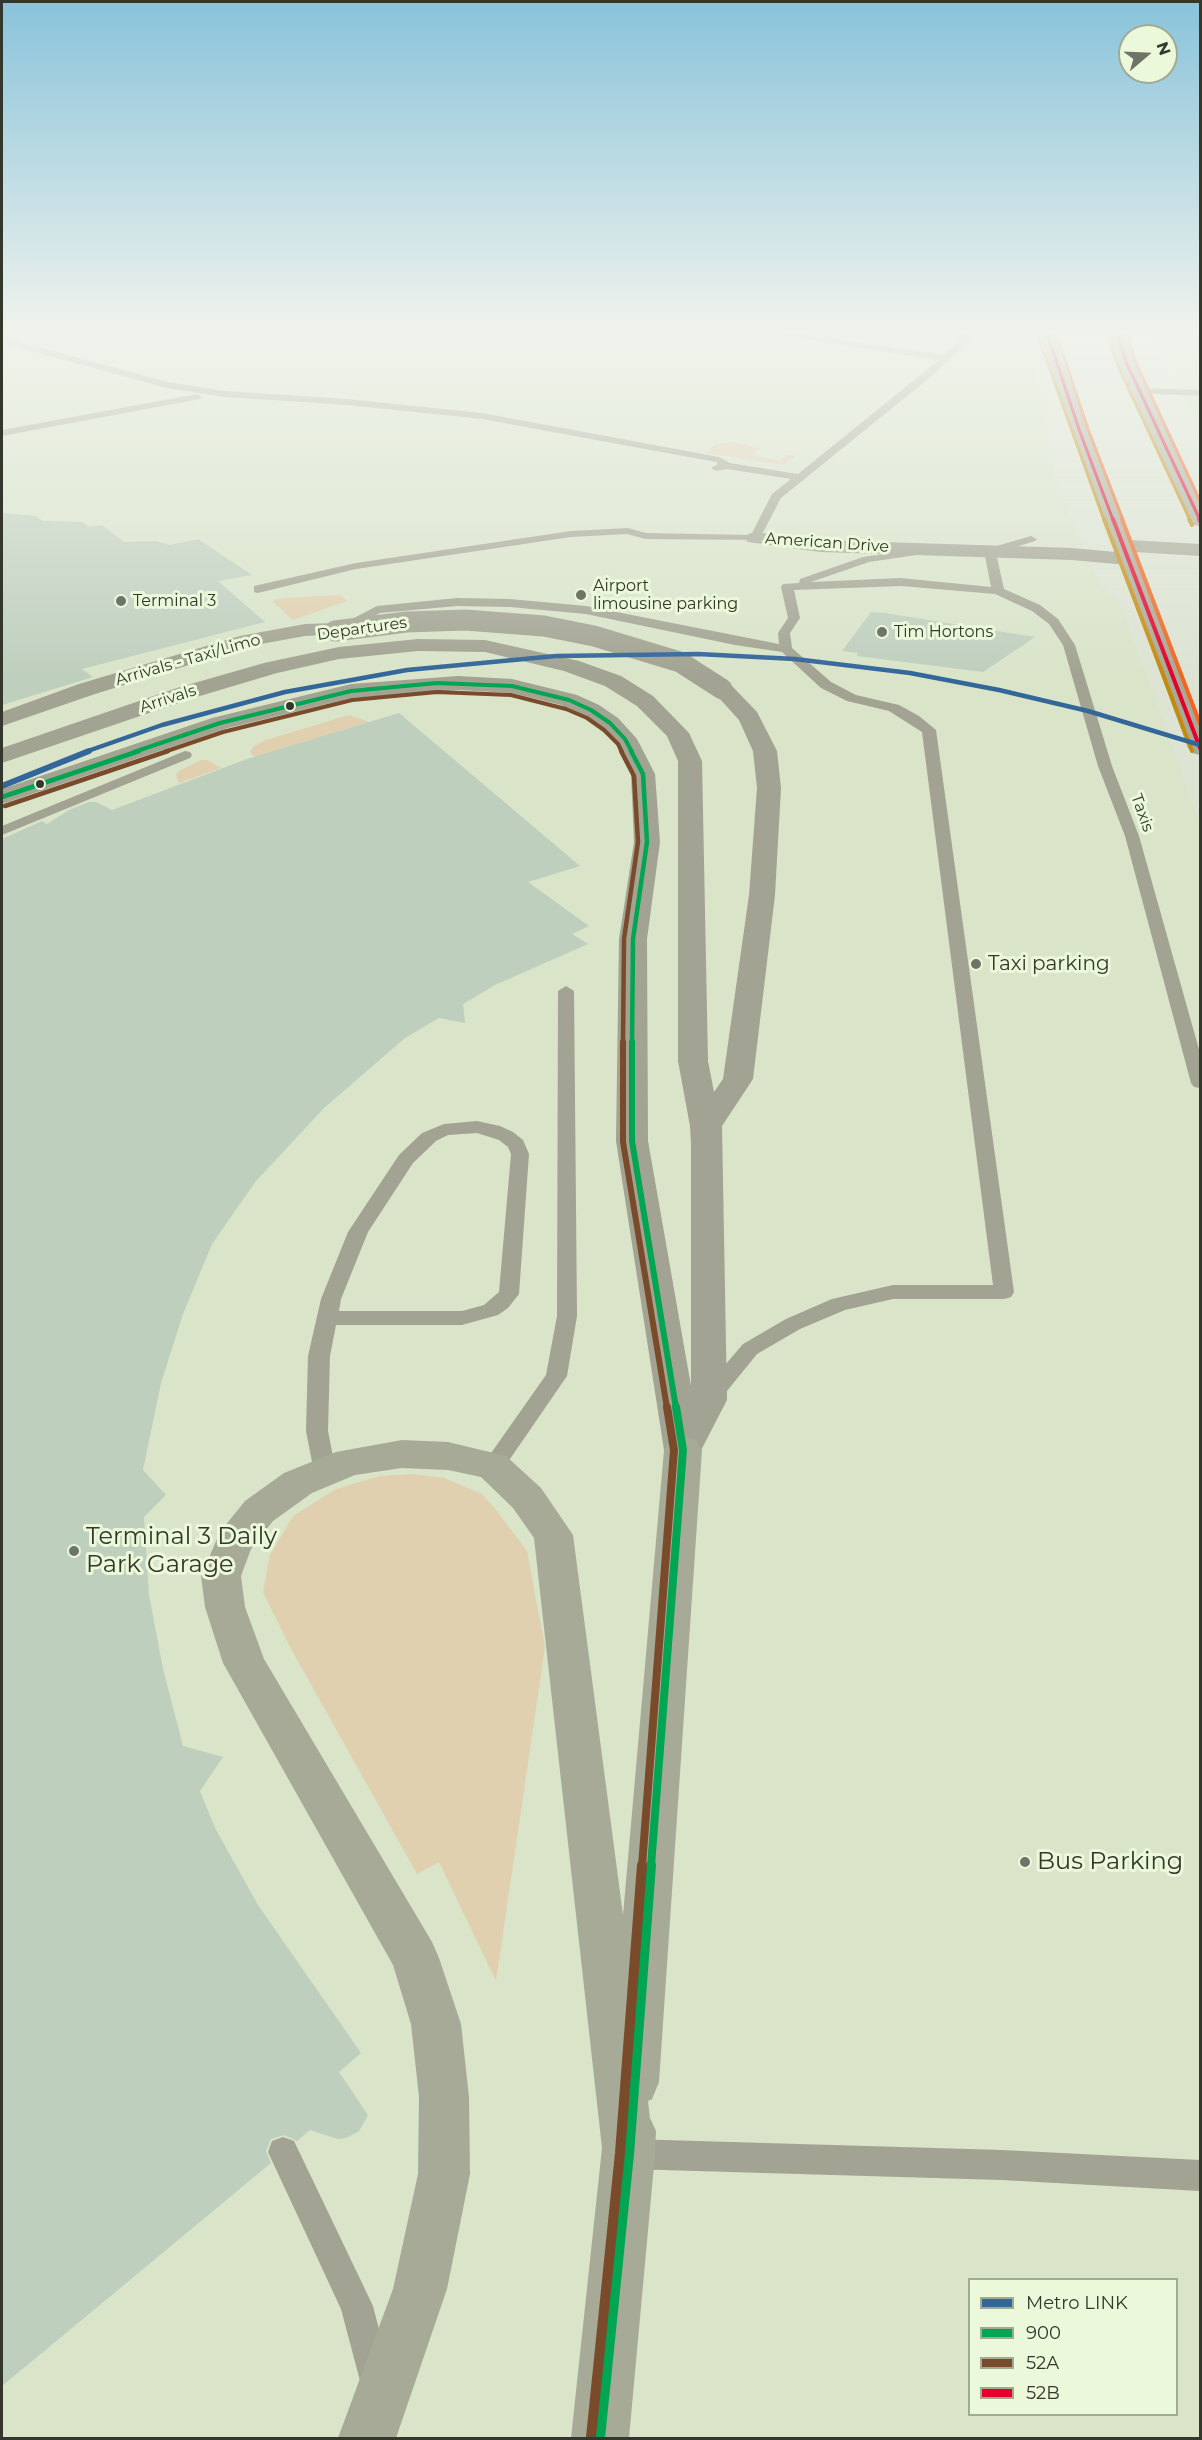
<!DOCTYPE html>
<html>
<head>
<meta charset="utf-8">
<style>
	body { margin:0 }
	#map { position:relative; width:1202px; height:2440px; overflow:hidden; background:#dde4d4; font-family:Montserrat,sans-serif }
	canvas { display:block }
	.frame { position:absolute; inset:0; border:3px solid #33372c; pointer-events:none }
	.legend { position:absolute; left:968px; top:2278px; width:210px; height:138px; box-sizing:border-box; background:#ebf8da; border:2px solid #a1ab94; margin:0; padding:8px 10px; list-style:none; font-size:18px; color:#33372c }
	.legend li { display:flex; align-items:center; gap:12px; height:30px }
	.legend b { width:30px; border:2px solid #a1ab94 }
	.north { position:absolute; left:1118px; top:24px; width:60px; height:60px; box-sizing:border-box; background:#ebf8da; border:2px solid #a1ab94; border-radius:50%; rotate:71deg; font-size:16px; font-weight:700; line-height:24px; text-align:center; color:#33372c }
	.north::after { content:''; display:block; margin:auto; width:21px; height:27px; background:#6e7467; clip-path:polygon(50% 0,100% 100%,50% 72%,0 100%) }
</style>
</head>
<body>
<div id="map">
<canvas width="1202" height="2440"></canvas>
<div class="frame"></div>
<ul class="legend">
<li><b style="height:8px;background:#369"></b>Metro LINK</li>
<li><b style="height:8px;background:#00a651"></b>900</li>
<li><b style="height:8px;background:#7a4b2a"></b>52A</li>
<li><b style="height:8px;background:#e4002b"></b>52B</li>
</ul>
<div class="north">N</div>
</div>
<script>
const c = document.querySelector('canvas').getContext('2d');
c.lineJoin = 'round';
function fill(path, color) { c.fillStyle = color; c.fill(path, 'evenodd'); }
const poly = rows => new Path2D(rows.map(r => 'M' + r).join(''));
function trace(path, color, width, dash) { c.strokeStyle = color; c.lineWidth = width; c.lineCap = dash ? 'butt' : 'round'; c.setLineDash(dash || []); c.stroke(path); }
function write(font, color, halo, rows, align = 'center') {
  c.font = font + ' Montserrat,sans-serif'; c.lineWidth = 6; c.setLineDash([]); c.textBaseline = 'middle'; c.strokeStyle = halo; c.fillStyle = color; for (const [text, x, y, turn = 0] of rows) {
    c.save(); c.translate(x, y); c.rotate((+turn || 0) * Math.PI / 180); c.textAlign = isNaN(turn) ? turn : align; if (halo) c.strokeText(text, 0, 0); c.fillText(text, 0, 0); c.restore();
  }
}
fill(poly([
	[2,334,1030,334,1058,489,1101,586,1119,599,1200,824,1200,2438,2,2438],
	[970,2280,1176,2280,1176,2414,970,2414],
	[1152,334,1200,334,1200,428,1166,362]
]), '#d9e4c9');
fill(poly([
	[735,442,759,448,751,455,779,460,787,455,796,456,783,465,705,453,716,444],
	[341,595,347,601,293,620,272,601,283,598],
	[349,715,369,722,255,757,250,752,254,746,266,740],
	[201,760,207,760,221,768,179,783,176,775,179,771],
	[413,1474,444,1478,482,1494,496,1510,527,1551,545,1647,496,1981,439,1862,417,1874,289,1645,263,1592,270,1555,293,1516,336,1489,380,1476]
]), '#e0d0af');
fill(poly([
	[2,513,36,516,43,521,82,522,89,527,102,525,124,542,156,541,170,545,198,539,252,575,218,581,265,622,82,669,93,677,2,705],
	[871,612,885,613,1035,637,983,672,857,656,858,653,842,651],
	[399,713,580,866,528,882,589,926,572,934,588,944,495,985,463,1004,465,1023,439,1018,405,1038,324,1108,256,1181,212,1244,183,1314,161,1383,143,1470,166,1495,144,1517,149,1595,163,1669,183,1746,223,1757,200,1791,215,1828,258,1905,361,2053,339,2072,368,2115,359,2131,346,2138,338,2139,310,2130,297,2141,284,2135,271,2139,266,2151,271,2163,2,2386,2,839,42,821,47,824,69,810,89,802,96,802,112,810,247,759]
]), '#bfcfbe');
fill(poly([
	[776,334,800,334,944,355,961,339,961,334,969,334,970,340,933,375,781,498,759,540,645,539,627,534,571,537,356,569,258,593,254,592,254,586,356,563,571,531,628,528,646,533,751,535,772,494,791,479,727,469,716,471,711,468,718,464,716,462,482,419,347,405,225,397,167,388,2,343,2,337,168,382,225,391,347,399,482,413,719,457,730,463,798,474,939,360,776,334],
	[1139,388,1200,390,1200,396,1136,393,1136,389,1139,388],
	[197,394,202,397,200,399,2,436,2,430,197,394],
	[1031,536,1037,539,1035,541,996,553,1004,589,1040,605,1058,619,1075,645,1112,766,1139,836,1200,1053,1200,1088,1194,1087,1191,1083,1125,836,1098,766,1063,645,1049,624,1032,611,995,594,901,586,794,590,800,618,790,633,792,648,831,682,856,695,899,705,919,716,936,730,1014,1292,1011,1297,1004,1299,893,1299,845,1310,800,1329,757,1354,718,1402,710,1405,702,1402,699,1397,702,1392,743,1344,786,1319,832,1299,893,1285,993,1285,922,732,889,711,847,701,821,688,782,652,735,645,586,614,510,607,457,606,380,613,345,631,337,631,335,628,377,606,457,598,510,599,586,606,779,644,778,633,788,618,781,587,783,584,799,583,800,579,863,557,926,548,930,549,930,553,869,562,811,582,901,578,991,587,984,551,986,549,1031,536],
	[185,751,190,752,192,755,190,758,2,835,2,826,185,751],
	[566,986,574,991,577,1316,567,1376,501,1472,493,1474,485,1472,482,1466,546,1375,557,1316,558,991,566,986],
	[477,1121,500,1126,513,1132,523,1140,529,1154,519,1294,508,1308,498,1315,462,1325,336,1325,330,1356,328,1431,336,1472,333,1478,325,1480,317,1478,314,1472,306,1431,308,1356,321,1299,348,1232,399,1155,422,1133,444,1124,477,1121],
	[477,1133,499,1140,508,1147,511,1154,499,1292,484,1305,462,1311,339,1311,341,1299,368,1232,413,1163,436,1141,448,1135,477,1133],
	[283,2137,294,2141,373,2306,392,2380,387,2392,375,2397,363,2392,341,2309,268,2152,272,2141,283,2137],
	[629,2139,1002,2150,1200,2160,1200,2191,1002,2180,629,2169,618,2165,614,2154,618,2143,629,2139]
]), '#a2a392');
fill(poly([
	[755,532,820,540,1072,548,1127,553,1134,555,1137,559,1134,563,1127,565,1072,560,820,552,748,542,745,538,748,534,755,532],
	[368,622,375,624,378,628,375,632,305,636,250,646,95,694,2,726,2,712,79,684,240,636,305,624,368,622],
	[418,639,485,640,579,661,621,676,653,696,689,733,702,761,708,1061,714,1092,723,1079,749,895,757,788,753,751,739,720,711,689,714,684,722,682,730,684,757,712,777,751,781,788,775,895,753,1079,722,1126,727,1400,696,1460,683,1464,670,1460,664,1450,616,1141,619,939,634,842,631,774,615,742,602,728,583,715,561,705,512,693,458,690,351,698,228,728,2,804,2,789,212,718,351,684,458,676,512,679,577,695,599,705,618,718,637,739,655,774,660,842,647,939,648,1141,691,1386,691,1143,690,1126,678,1061,678,761,667,736,637,706,605,686,564,671,485,652,418,651,339,659,277,673,193,698,2,763,2,748,177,688,264,663,339,647,418,639]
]), '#a2a392');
fill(poly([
	[1040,334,1055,334,1062,360,1130,540,1200,544,1200,556,1135,552,1200,719,1200,755,1192,753,1188,748,1072,432,1040,334],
	[1110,334,1125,334,1135,364,1200,502,1200,526,1193,525,1191,521,1119,364,1110,334],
	[683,1436,696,1440,702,1450,659,2082,652,2099,648,2101,650,2118,656,2131,655,2154,629,2438,571,2438,602,2148,534,1538,513,1508,481,1477,448,1470,402,1468,355,1475,312,1493,273,1521,251,1549,241,1576,245,1607,264,1659,432,1942,439,1958,461,2024,469,2097,470,2174,447,2289,396,2438,338,2438,393,2289,418,2174,419,2097,411,2024,393,1965,223,1663,205,1607,201,1576,220,1532,245,1501,284,1473,336,1452,402,1440,448,1442,506,1456,541,1488,573,1535,623,1915,664,1450,670,1440,683,1436]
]), '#a8aa98');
trace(poly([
	[335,631,406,622,465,620,544,626,594,636,680,662,722,689]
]), '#a2a392', 21);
trace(poly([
	[134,752,220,723,351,691,437,683,512,686,569,700,591,710,610,723,625,739,632,752]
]), '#00a651', 4);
trace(poly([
	[631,751,643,774,647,842,633,939,632,1043],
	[2,797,139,751]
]), '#00a651', 4.5);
trace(poly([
	[632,1042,632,1141,676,1408]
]), '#00a651', 6);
trace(poly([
	[651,1866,683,1450,676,1407]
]), '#00a651', 8);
trace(poly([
	[600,2438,629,2154,651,1865]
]), '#00a651', 10);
trace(poly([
	[164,752,223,732,352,700,437,692,511,695,566,709,587,718,604,730,618,744,622,752]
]), '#7a4b2a', 4);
trace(poly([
	[621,751,634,776,638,842,624,939,623,1043],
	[5,806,168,751]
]), '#7a4b2a', 4.5);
trace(poly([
	[623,1042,623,1142,667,1408]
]), '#7a4b2a', 6);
trace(poly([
	[642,1866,674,1450,667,1407]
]), '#7a4b2a', 8);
trace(poly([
	[591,2437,620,2153,642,1865]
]), '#7a4b2a', 10);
trace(poly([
	[1047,334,1080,432,1113,520],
	[1117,334,1127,364,1200,520]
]), '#e4002b', 3);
trace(poly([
	[1113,519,1200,748],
	[1199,519,1200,521]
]), '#e4002b', 4);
trace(poly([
	[1038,336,1104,520],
	[1108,337,1119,368,1190,520]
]), '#c68a0b', 3);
trace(poly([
	[1104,519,1192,751],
	[1189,519,1192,525]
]), '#c68a0b', 4);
trace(poly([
	[1056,334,1088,429,1123,520],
	[1127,334,1135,361,1200,501]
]), '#f26522', 3);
trace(poly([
	[1122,519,1200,724]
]), '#f26522', 4);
trace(poly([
	[85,752,162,725,285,692,407,670,556,656,698,654,795,659,910,673,999,690,1088,711,1200,745]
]), '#369', 4.5);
trace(poly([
	[2,786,89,751]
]), '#369', 6);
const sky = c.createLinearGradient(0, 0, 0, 676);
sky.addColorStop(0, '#89c3db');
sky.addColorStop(0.49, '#f0f3ec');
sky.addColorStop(1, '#f0f3ec00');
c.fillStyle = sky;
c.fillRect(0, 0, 1202, 676);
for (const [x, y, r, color] of [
	[581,595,6,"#6e7467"],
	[121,601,6,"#6e7467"],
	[882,632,6,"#6e7467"],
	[290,706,5,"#33372c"],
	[40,784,5,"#33372c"],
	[976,964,6,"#6e7467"],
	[74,1551,6,"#6e7467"],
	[1025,1862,6,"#6e7467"]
]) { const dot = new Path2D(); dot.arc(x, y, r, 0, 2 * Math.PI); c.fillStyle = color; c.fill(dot); trace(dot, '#ebf8da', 2); }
write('16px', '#33372c', '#ebf8da', [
	["American Drive",827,543,4],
	["Departures",362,629,-8],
	["Arrivals - Taxi/Limo",188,660,-16],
	["Arrivals",168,699,-18],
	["Taxis",1142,813,70]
]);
write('16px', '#33372c', '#ebf8da', [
	["Airport",593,586],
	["limousine parking",593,604],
	["Terminal 3",133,601],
	["Tim Hortons",894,632]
], 'left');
write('20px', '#33372c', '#ebf8da', [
	["Taxi parking",988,964]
], 'left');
write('24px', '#33372c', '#ebf8da', [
	["Terminal 3 Daily",86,1537],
	["Park Garage",86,1565],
	["Bus Parking",1037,1862]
], 'left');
</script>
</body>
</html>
